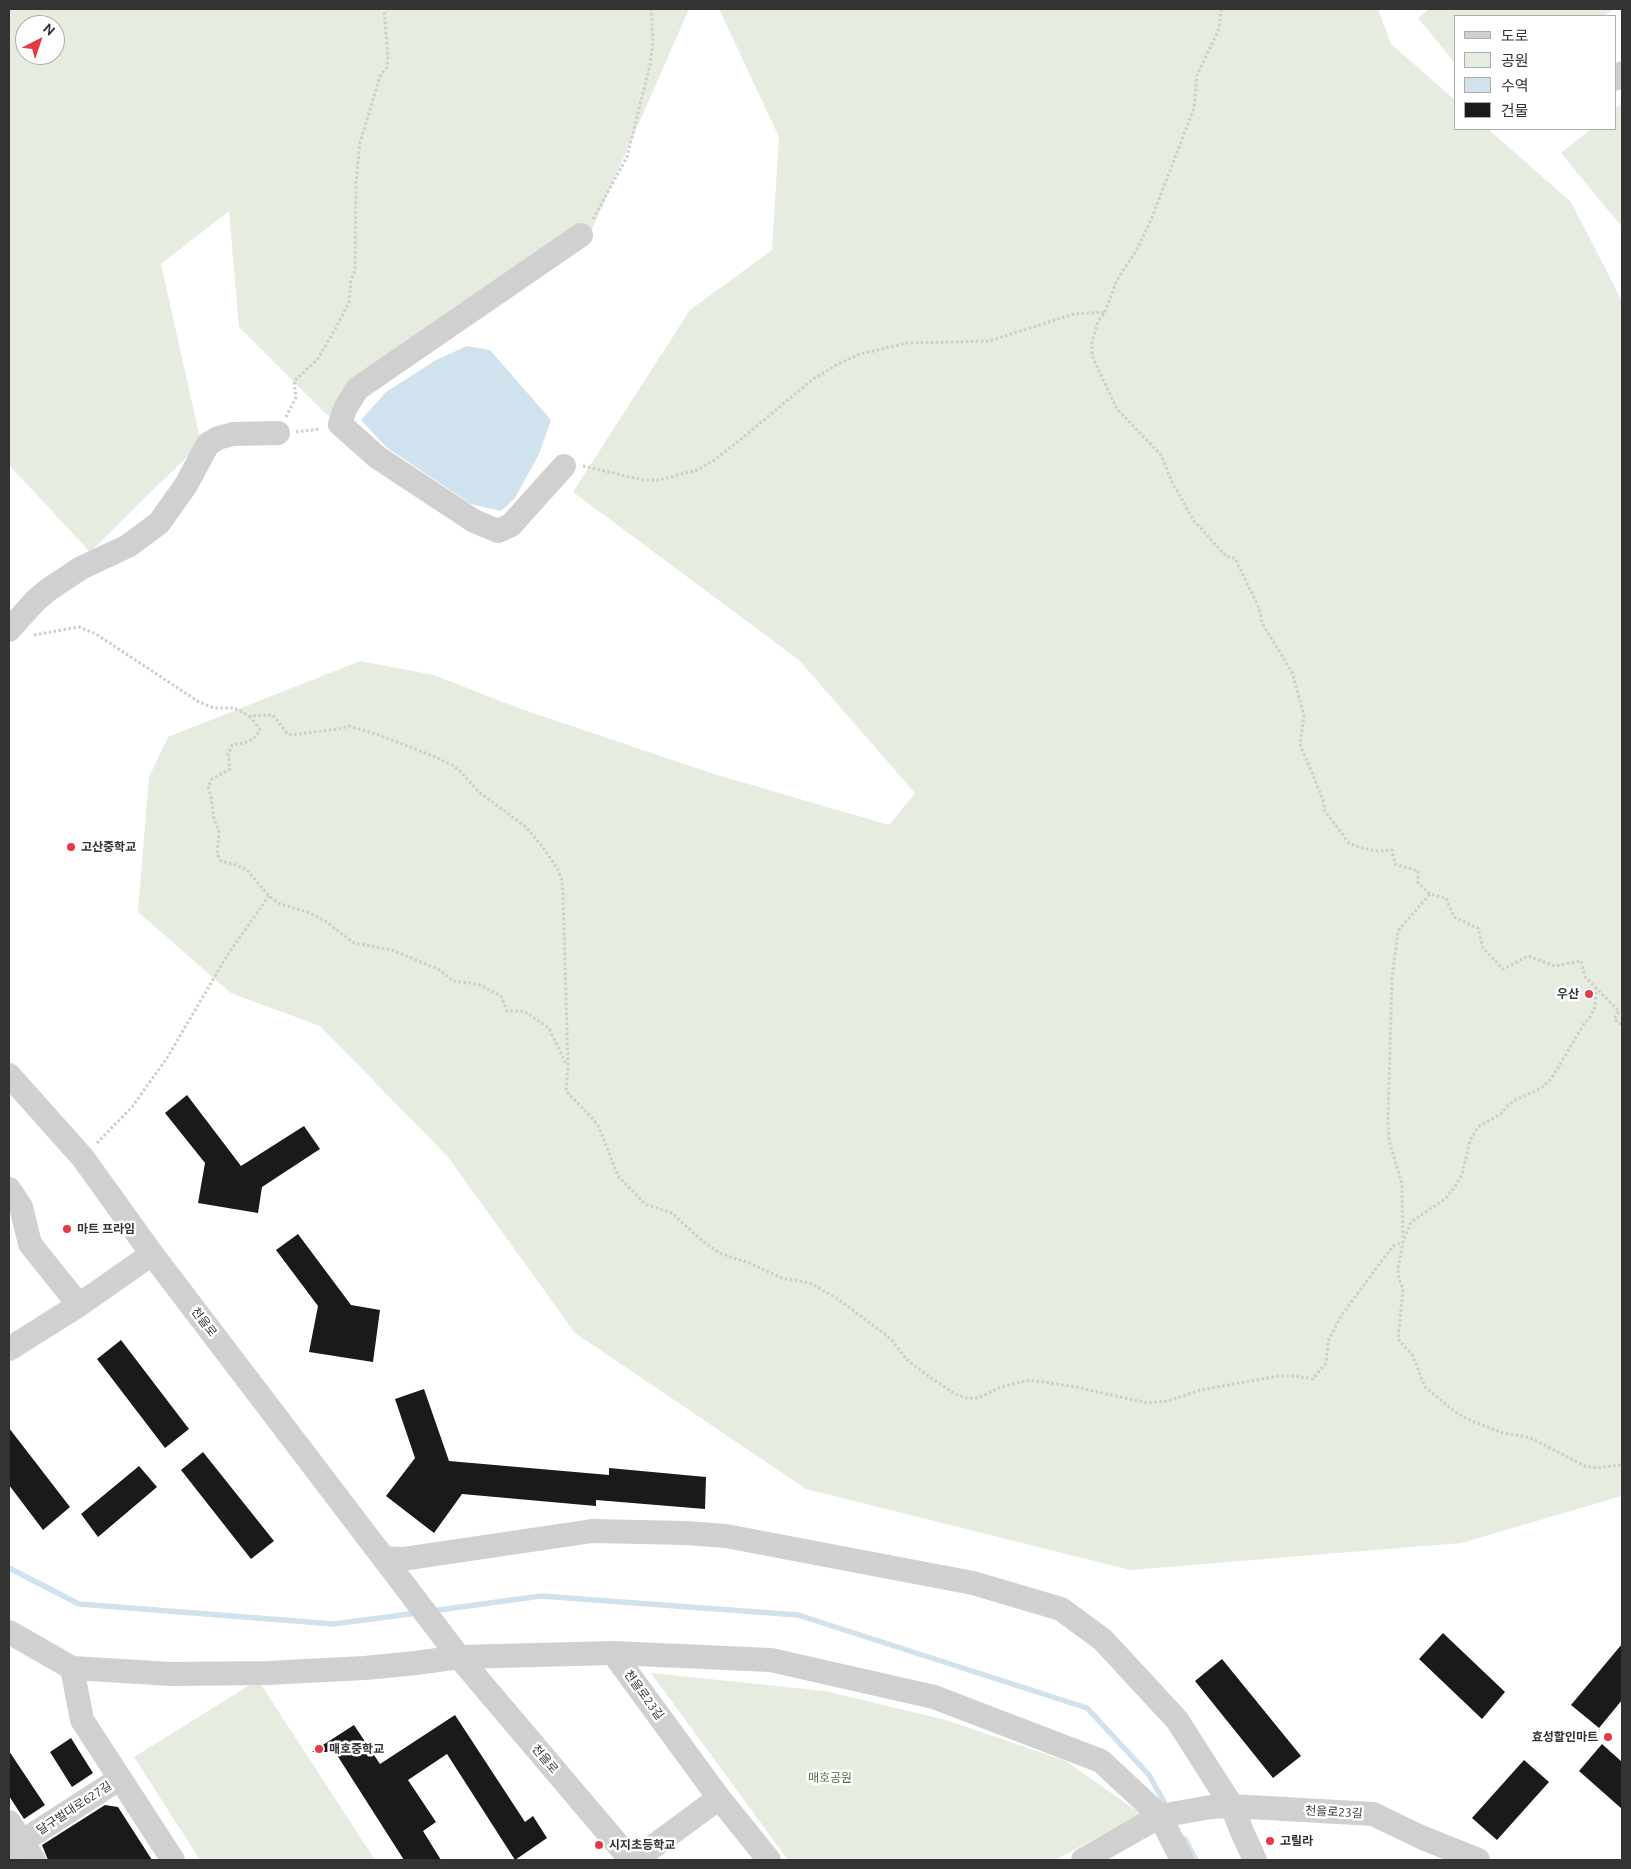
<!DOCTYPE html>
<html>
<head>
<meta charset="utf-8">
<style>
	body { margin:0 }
	#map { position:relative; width:1631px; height:1869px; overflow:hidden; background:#fff; font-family:Ubuntu,"Noto Sans KR",sans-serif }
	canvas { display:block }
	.frame { position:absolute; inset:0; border:10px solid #333; pointer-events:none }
	.legend { position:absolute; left:1454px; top:15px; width:162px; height:115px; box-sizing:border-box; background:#fff; border:1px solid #adadad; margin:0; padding:6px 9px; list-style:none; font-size:15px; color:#333 }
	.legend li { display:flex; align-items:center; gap:10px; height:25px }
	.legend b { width:25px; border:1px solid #adadad }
	.north { position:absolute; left:15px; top:15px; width:50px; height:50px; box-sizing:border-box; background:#fff; border:1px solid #adadad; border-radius:50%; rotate:41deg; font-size:14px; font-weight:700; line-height:20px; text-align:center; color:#333 }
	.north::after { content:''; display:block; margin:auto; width:18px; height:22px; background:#e63946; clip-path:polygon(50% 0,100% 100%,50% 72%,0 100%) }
</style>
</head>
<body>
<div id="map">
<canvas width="1631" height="1869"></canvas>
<div class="frame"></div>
<ul class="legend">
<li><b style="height:6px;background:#d0d0d0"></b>도로</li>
<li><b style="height:14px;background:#e6ecdf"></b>공원</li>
<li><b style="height:14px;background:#cfe2ee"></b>수역</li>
<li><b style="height:14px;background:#1a1a1a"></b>건물</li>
</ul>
<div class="north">N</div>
</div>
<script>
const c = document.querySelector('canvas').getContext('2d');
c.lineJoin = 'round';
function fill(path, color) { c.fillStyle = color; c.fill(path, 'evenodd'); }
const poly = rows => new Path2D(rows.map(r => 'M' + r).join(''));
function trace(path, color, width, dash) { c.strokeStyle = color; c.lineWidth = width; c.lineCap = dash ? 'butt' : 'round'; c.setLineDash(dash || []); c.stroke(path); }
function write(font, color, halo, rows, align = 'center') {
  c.font = font + ' Ubuntu,"Noto Sans KR",sans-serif'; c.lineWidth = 5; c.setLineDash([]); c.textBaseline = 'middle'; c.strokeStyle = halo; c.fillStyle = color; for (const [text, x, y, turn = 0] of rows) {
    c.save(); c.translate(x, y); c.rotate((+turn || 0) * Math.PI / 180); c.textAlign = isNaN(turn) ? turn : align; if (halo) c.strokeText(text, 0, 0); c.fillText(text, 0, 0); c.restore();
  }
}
fill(poly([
	[9,9,689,9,591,232,535,257,329,417,239,327,229,211,161,264,201,443,90,552,9,465],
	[25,25,55,25,55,55,25,55],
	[719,9,1378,9,1391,44,1455,100,1455,129,1488,129,1571,202,1622,301,1622,1496,1461,1543,1130,1570,806,1489,575,1333,448,1157,320,1026,231,993,138,912,149,777,168,737,360,661,434,675,521,709,714,774,889,825,915,793,799,660,573,492,690,310,772,250,779,137],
	[1429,9,1614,9,1604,16,1455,16,1455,63,1418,18],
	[1622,103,1622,227,1561,153,1591,129,1615,129,1615,109],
	[651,1673,825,1691,946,1720,1066,1761,1141,1814,1055,1860,788,1860],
	[258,1680,375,1860,200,1860,134,1757]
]), '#e6ecdf');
fill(poly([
	[467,346,490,350,551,420,539,454,515,498,501,511,471,504,386,447,361,420,386,392,436,360]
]), '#cfe2ee');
trace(poly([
	[9,1568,79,1604,334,1624,417,1613],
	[431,1611,541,1596,798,1615,1087,1708,1149,1775,1168,1809],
	[1185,1839,1196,1860]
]), '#cfe2ee', 5.5);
fill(poly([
	[187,1095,241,1166,304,1126,320,1149,262,1187,258,1213,198,1203,205,1163,165,1113],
	[298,1234,351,1305,380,1310,373,1362,309,1352,318,1306,276,1250],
	[121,1340,189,1429,165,1448,97,1359],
	[424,1389,449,1461,609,1475,609,1468,706,1477,705,1509,596,1500,596,1506,462,1494,434,1533,386,1496,415,1458,395,1399],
	[9,1428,70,1507,43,1530,9,1485],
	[203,1452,274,1541,251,1559,181,1470],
	[139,1466,157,1487,98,1537,81,1514],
	[1443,1633,1505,1692,1482,1719,1419,1659],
	[1622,1644,1622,1700,1599,1728,1571,1705],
	[1222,1659,1301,1756,1273,1778,1195,1681],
	[455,1715,525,1822,533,1816,547,1838,515,1860,447,1754,408,1780,436,1822,423,1831,441,1860,404,1860,335,1752,312,1752,354,1725,380,1764],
	[71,1738,93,1773,72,1787,50,1752],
	[1602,1744,1622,1762,1622,1809,1579,1771],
	[9,1751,45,1805,24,1819,9,1796],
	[1524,1760,1549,1782,1497,1840,1472,1818],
	[105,1805,118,1807,152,1860,48,1860,42,1845]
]), '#1a1a1a');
trace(poly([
	[1221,9,1219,29,1197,75,1194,108,1151,220,1136,251,1117,280,1105,312,1098,322,1092,341,1092,356,1117,409,1161,455,1172,482,1194,521,1227,557,1235,558,1259,608,1262,623,1292,672,1304,716,1300,744,1324,802,1324,810,1349,843,1361,848,1378,851,1392,850,1395,864,1418,871,1418,883,1430,894,1446,898,1454,917,1478,928,1483,948,1503,969,1528,956,1555,966,1581,961,1585,977,1619,1011,1614,1019,1622,1025],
	[593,219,627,157,650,65,653,40,651,9],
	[286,417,296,397,294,381,317,360,336,328,349,302,351,280,355,270,356,182,360,143,380,76,387,67,388,56,384,9],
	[296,432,320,429],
	[583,466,643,480,659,480,697,470,713,461,740,440,813,379,838,364,860,354,907,343,989,341,1074,314,1105,312],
	[34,635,79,627,96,634,199,702,214,708,234,708,249,716,273,715,286,732,291,735,338,729,349,726,379,735,433,756,452,765,461,772,480,793,526,827,542,846,558,870,562,881,563,893,568,1067,566,1091,592,1118,599,1127,618,1176,645,1204,672,1213,700,1239,719,1253,749,1263,782,1278,810,1283,838,1299,891,1339,906,1359,927,1375,955,1394,966,1398,978,1398,1001,1387,1030,1380,1076,1387,1147,1403,1167,1401,1200,1390,1279,1376,1295,1376,1313,1379,1326,1363,1328,1341,1341,1316,1393,1246,1403,1242,1402,1184,1389,1140,1388,1119,1392,978,1398,931,1430,894],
	[250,716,260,730,253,739,247,742,232,745,228,755,230,769,212,779,208,787,211,797,214,819,219,832,217,854,221,861,236,865,247,870,269,896,280,904,310,913,325,921,354,943,392,950,438,969,453,981,478,984,501,996,507,1011,524,1011,549,1028,566,1064],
	[1596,987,1595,1007,1590,1017,1584,1024,1551,1079,1540,1089,1517,1099,1507,1106,1502,1113,1478,1127,1470,1141,1462,1175,1456,1185,1446,1198,1411,1222,1403,1242,1398,1269,1399,1279,1403,1289,1398,1339,1413,1356,1425,1387,1454,1411,1467,1419,1503,1433,1523,1436,1533,1439,1585,1466,1596,1468,1622,1465],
	[97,1143,132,1107,167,1058,228,954,269,896]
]), '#cdcdcd', 3, [2.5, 2.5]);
trace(poly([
	[1615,79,1622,73],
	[564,466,511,525,498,531,474,521,377,457,340,424,345,409,357,389,581,235],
	[9,630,36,600,48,590,81,568,128,546,159,523,186,485,208,444,218,438,233,434,278,433],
	[9,1075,83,1158,152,1254,459,1657,631,1860],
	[9,1189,21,1207,30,1244,79,1305],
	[9,1349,79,1305,152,1254],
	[384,1558,403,1559,592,1531,686,1533,726,1536,973,1583,1061,1609,1103,1640,1177,1720,1232,1806,1243,1834,1255,1860],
	[9,1632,72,1668,82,1720,173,1860],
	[613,1653,719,1798,769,1860],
	[72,1668,172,1674,268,1673,365,1668,416,1663,459,1657,613,1653,771,1660,934,1697,1101,1761,1160,1816,1182,1860],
	[9,1822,34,1860],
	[9,1850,119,1779],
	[635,1860,719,1798],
	[1083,1860,1160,1816,1211,1807,1232,1806,1373,1814,1423,1838,1478,1860]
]), '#d0d0d0', 24);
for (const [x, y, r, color] of [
	[71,847,5,"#e63946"],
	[1589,994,5,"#e63946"],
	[67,1229,5,"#e63946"],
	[1608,1737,5,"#e63946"],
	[319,1749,5,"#e63946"],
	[1270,1841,5,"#e63946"],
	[599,1845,5,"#e63946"]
]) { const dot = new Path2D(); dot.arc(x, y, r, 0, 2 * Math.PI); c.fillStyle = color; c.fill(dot); trace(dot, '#fff', 2); }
write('bold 12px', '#333', '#fff', [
	["고산중학교",81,847],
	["우산",1579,994,"right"],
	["마트 프라임",77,1229],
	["효성할인마트",1598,1737,"right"],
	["매호중학교",329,1749],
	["고릴라",1280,1841],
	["시지초등학교",609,1845]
], 'left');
write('12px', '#333', '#fff', [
	["천을로",204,1322,53],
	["천을로23길",644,1695,54],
	["천을로",545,1759,50],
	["달구벌대로627길",74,1808,-33],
	["천을로23길",1334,1812,3]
]);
write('12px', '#56703f', '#fff', [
	["매호공원",830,1778]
]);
</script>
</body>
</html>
